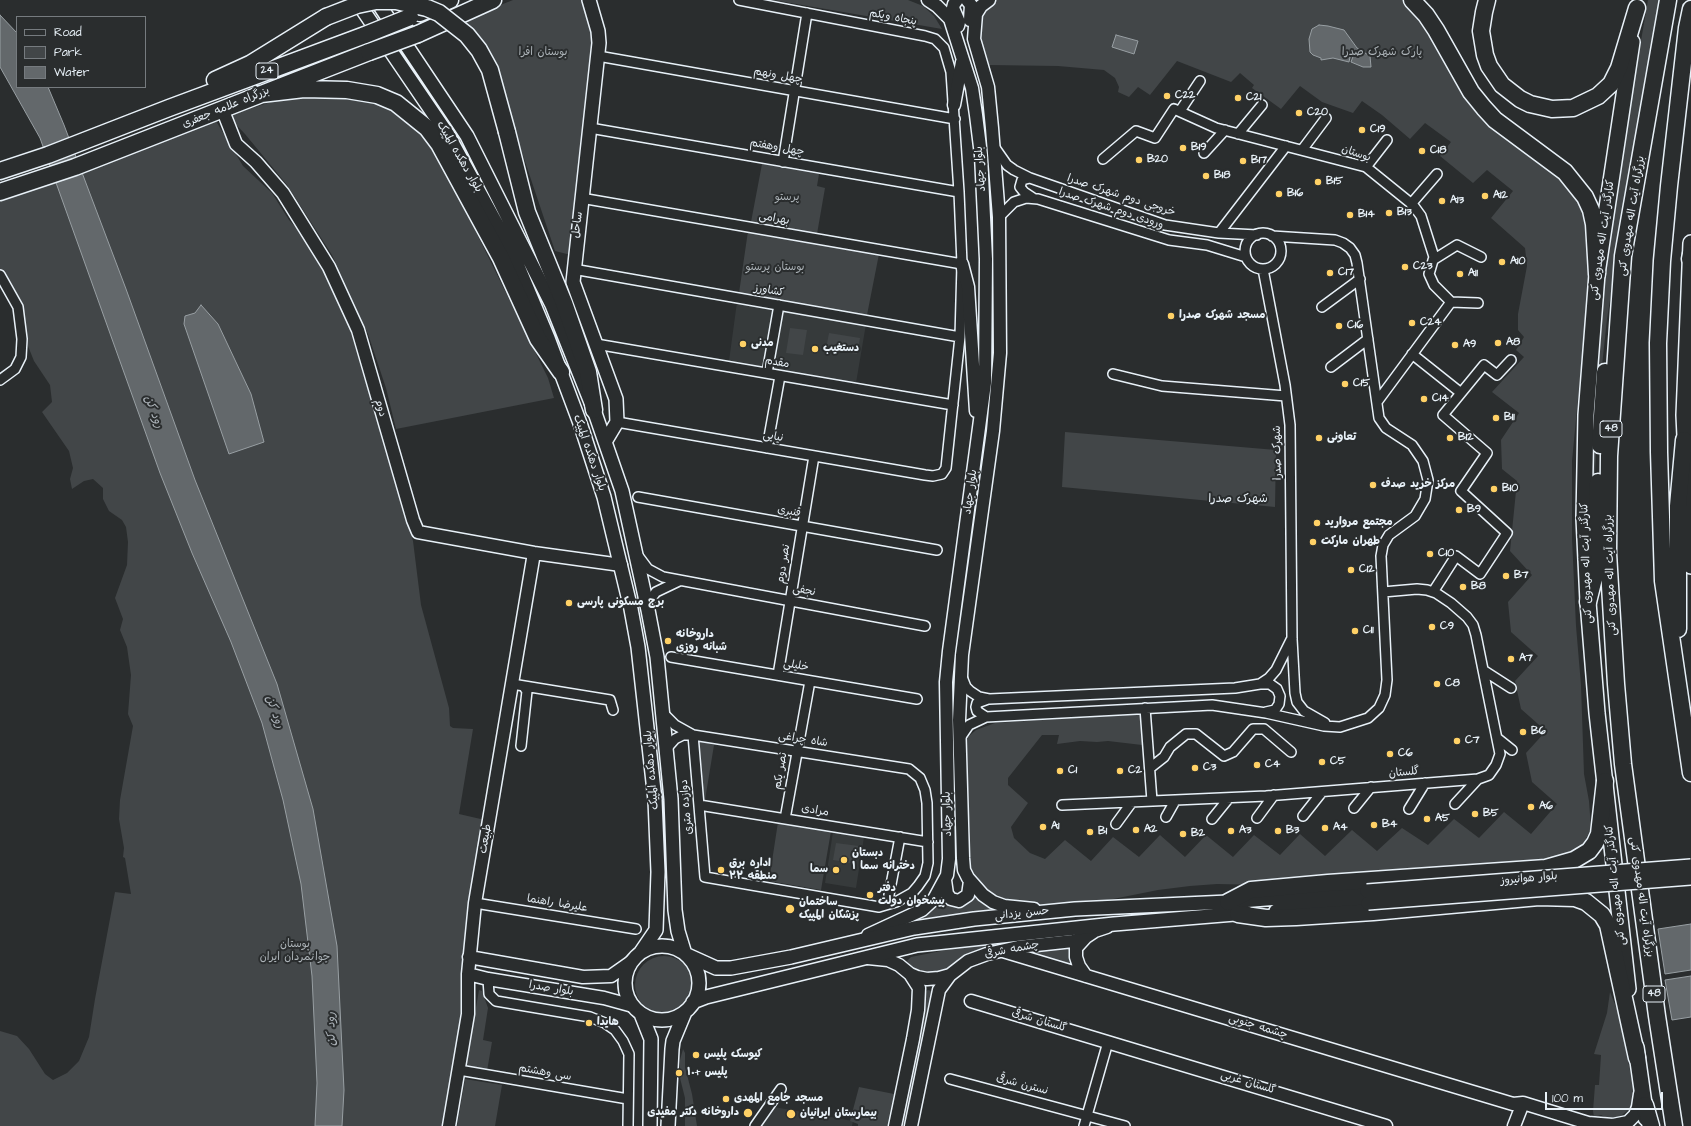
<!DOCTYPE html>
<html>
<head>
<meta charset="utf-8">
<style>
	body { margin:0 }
	#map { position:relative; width:1691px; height:1126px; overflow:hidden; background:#2a2d2e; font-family:"Architects Daughter",sans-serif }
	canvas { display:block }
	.legend { position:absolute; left:16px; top:16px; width:130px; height:72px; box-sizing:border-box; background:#2a2d2e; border:1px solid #767b7f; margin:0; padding:5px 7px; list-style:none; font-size:12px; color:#e8f1f8 }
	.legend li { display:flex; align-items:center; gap:8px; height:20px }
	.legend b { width:20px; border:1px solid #767b7f }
	.scale { position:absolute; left:1545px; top:1092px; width:118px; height:18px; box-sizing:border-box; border:2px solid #e8f1f8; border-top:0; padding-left:5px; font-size:12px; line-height:14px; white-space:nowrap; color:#e8f1f8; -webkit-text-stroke:3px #2a2d2e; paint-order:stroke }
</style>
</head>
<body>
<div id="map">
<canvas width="1691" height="1126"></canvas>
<ul class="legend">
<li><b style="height:5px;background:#2a2d2e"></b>Road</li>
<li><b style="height:11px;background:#424648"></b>Park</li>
<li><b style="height:11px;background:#63686b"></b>Water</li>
</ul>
<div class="scale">100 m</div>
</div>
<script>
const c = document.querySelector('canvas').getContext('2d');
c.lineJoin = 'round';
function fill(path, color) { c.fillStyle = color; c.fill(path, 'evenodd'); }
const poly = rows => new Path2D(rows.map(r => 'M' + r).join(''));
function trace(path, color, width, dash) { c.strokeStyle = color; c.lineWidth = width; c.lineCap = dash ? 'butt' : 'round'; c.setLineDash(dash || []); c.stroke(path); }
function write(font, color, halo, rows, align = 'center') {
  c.font = font + ' "Architects Daughter","Playpen Sans Arabic",sans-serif'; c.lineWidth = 4; c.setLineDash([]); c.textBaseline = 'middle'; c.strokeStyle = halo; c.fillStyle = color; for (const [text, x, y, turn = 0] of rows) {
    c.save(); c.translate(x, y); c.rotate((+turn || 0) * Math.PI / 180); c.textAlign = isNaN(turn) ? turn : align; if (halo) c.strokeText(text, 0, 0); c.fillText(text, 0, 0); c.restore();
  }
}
fill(poly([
	[737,302,774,309,765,367,729,361],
	[782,310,866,324,856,383,775,369,773,366],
	[833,832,864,837,856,888,825,883],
	[774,1107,853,1121,852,1126,762,1126]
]), '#363a3b');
fill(poly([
	[513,0,585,0,595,30,571,255,555,251,494,69,460,21],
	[773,0,908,0,923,6,934,16,942,29],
	[994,0,1405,0,1421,15,1450,68,1562,177,1573,192,1589,222,1588,294,1572,461,1572,538,1576,626,1581,685,1584,774,1589,801,1591,828,1587,837,1581,846,1573,853,1534,863,1265,885,1217,884,1190,886,1158,890,1108,900,1071,904,1033,905,993,898,970,873,967,859,970,832,964,744,969,736,976,730,995,723,1140,714,1142,722,1143,739,1142,745,1108,741,1097,742,1080,741,1057,744,1059,735,1042,735,1008,778,1008,785,1028,803,1011,827,1014,838,1030,853,1045,859,1065,840,1091,861,1113,837,1139,857,1160,835,1185,857,1206,835,1233,857,1254,835,1280,855,1300,834,1325,856,1352,830,1377,851,1402,828,1428,845,1454,819,1479,838,1504,812,1531,834,1557,804,1532,782,1526,753,1546,731,1521,709,1515,681,1538,656,1511,632,1508,602,1532,575,1510,551,1517,481,1502,469,1501,440,1519,413,1492,392,1524,357,1516,350,1524,337,1518,330,1518,314,1527,266,1525,248,1491,218,1513,191,1487,170,1473,183,1440,156,1451,142,1425,123,1410,139,1382,115,1362,101,1353,113,1322,102,1300,86,1281,109,1252,88,1254,85,1240,73,1231,82,1177,61,1150,95,1138,87,1129,97,1118,92,1119,87,1115,78,1104,70,1058,66,989,65,979,33,979,17],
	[1648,0,1660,0,1641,105,1607,319,1599,394,1592,534,1593,436,1606,264,1620,163],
	[339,94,391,105,411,122,431,146,441,161,548,378,554,398,396,429,386,388,368,334,332,255,287,185,245,134,228,116,280,99,308,95],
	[216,121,243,166,272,193,289,220,313,246,344,310,385,446,402,494,409,528,413,541,421,605,449,708,450,726,453,728,473,729,459,814,485,820,466,993,444,1126,0,1126,0,1031,17,1036,29,1049,45,1074,53,1080,67,1073,79,1061,89,1037,95,999,115,892,131,894,125,858,123,857,124,848,119,819,120,800,133,726,128,714,131,675,127,647,120,630,123,619,115,598,127,565,128,542,126,527,122,520,109,511,103,499,103,488,93,479,84,481,72,489,70,479,73,468,69,451,42,412,52,402,50,385,34,361,12,306,0,287,0,197,106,163],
	[762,164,819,174,817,186,825,188,817,234,751,222],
	[748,231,879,254,867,315,739,293],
	[790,328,807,330,803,355,786,353],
	[829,333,860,338,857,354,826,349],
	[1065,432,1276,450,1275,507,1062,487],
	[697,740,714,745,705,800,701,798],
	[778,822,831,831,821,890,769,881],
	[836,843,859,846,856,864,833,860],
	[973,888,1010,910,903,924,940,895,949,901],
	[1073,936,963,957,943,973,915,973,907,961,911,957,971,945],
	[1074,944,1077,969,1011,951],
	'635 985a29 29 0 1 1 58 0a29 29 0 1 1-58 0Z',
	[479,990,482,991,488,1008,483,1040,492,1042,487,1071,466,1066],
	[928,990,931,991,932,995,930,1015,904,1126,900,1126,925,1012,923,993],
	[1610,992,1618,1012,1634,1090,1633,1102,1631,1108,1618,1118,1605,1117,1601,1115,1594,1117,1593,1111,1595,1085,1599,1085,1601,1055,1594,1054,1607,1013],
	[683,1049,685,1053,685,1067,692,1094,697,1126,685,1126,685,1098,680,1078,680,1060],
	[465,1079,502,1085,495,1126,457,1126],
	[859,1087,894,1094,887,1126,858,1126,858,1124,850,1121]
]), '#424648');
const water = poly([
	[0,15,17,33,17,87,48,87,64,125,126,289,195,480,277,684,313,809,337,946,344,1090,342,1126,315,1126,317,1083,312,976,301,884,283,800,262,723,231,642,192,553,160,473,40,138,0,67,0,15],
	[1319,25,1328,26,1344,30,1357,48,1370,56,1371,67,1363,67,1351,62,1354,54,1352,52,1349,54,1350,57,1349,62,1333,58,1321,60,1321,58,1313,55,1310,52,1309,39,1312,29,1319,25],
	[1116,35,1138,41,1134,54,1112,47,1116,35],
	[201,305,218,324,251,394,264,442,229,454,184,324,185,316,195,313,201,305],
	[1691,924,1691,970,1665,974,1658,929,1691,924],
	[1691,976,1691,1017,1672,1020,1665,980,1691,976]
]);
fill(water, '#63686b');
trace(water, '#989fa3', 1);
const minor = poly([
	[598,56,955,119],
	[1180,111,1200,81],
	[590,128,959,192],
	[1238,134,1262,105],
	[993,145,1007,165,1014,170,1030,178,1165,225,1219,233,1257,235],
	[1302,150,1326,118],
	[1204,153,1225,130],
	[1103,159,1136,131,1155,138,1174,109,1216,128,1366,167,1413,205,1421,216,1434,257,1429,274,1434,285,1451,302,1377,402],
	[783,162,807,13],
	[1366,167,1387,140],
	[1030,178,1022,180,1020,187,1024,192,1033,198],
	[581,198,962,264],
	[1411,204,1437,174],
	[999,217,1014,202,1026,198,1038,199,1169,240,1207,245,1246,257],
	[1219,233,1286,146],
	'1245 251a18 18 0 1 1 36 0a18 18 0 1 1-36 0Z',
	[1433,260,1457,245,1481,257],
	[573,269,960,337],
	[1263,269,1285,385,1290,425,1292,639,1295,693,1297,702,1304,711,1325,723],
	[0,275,18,307,22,339,21,357,15,369,0,380],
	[1451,302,1478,303],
	[1322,307,1360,279],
	[596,344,953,405],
	[1412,354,1461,393],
	[1331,367,1368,339],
	[767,373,779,305],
	[1113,374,1162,386,1286,396],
	[617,422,925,475,933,476,942,474,946,468,960,337,962,264,959,192,951,72,944,48,935,39,925,36,739,0],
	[767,448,780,376],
	[638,497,937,550],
	[639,557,648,569,663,577,925,626],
	[1433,592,1456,556,1480,574,1507,533,1461,491,1487,453,1443,415,1484,365,1497,375,1511,360],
	[648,607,649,601,656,592,679,581],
	[671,657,917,699],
	[1483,670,1511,688],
	[778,675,814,456],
	[962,677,966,687,970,691,979,697,989,699,1235,688,1260,684,1270,684,1277,689,1280,696,1279,704,1275,710,1266,712],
	[512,684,610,700,613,710],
	[1260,684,1269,678,1276,670,1291,640],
	[1145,708,1152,801],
	[664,714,675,725,693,735,683,735,675,739,667,748],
	[986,717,977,711,976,707,977,703,988,699],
	[693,735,909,769,920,778,925,790,927,803,928,863,925,876,918,886,912,893,896,902,879,907,705,877,693,735],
	[960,738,969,725,986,717,1212,705,1266,713,1324,726,1340,727,1368,718,1379,708,1385,695,1387,680,1381,556,1383,545,1389,535,1415,516,1425,499,1428,480,1423,461,1412,445,1386,428,1379,418,1357,263,1355,255,1350,248,1343,243,1335,240,1272,236],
	[1497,738,1512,750],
	[521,746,527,691,523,686],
	[1150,768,1164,757,1170,747,1186,734,1196,734,1224,756,1233,752,1253,729,1264,729,1291,752],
	[1455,804,1478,779],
	[699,805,928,842],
	[1062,805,1266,796,1478,779,1489,775,1496,765,1500,754,1476,635,1473,625,1467,617,1451,603,1436,593,1427,590,1417,589,1383,592],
	[1354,808,1371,787],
	[1409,809,1425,783],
	[1303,816,1322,792],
	[1166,817,1175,801],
	[1257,818,1274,795],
	[785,819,810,681],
	[1212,819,1229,798],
	[1116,824,1132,802],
	[889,895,900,837],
	[475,903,636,929],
	[488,979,489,994,496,1001,590,1017,605,1023,615,1030,623,1041,629,1054,628,1126],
	[459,1070,628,1099],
	[950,1079,1125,1126],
	[755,1126,781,1089],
	[1084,1126,1108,1042]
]);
const tertiary = poly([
	[957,0,954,4,953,8,959,22,958,26],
	[967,0,971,5,970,20],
	[989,0,981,6,976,14,974,39,988,87,992,128,999,217,1000,353,993,431,962,655,959,720,963,858,964,870,968,878,983,895,993,902,1004,906,1034,909],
	[954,105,962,62],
	[225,116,236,144,256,162,283,193,329,267,358,330,413,520,418,532,534,553,621,565],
	[962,264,968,287,976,411],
	[945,880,947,894,951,899,959,901,968,895,970,881],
	[868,935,922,910,934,899,947,875,949,859,946,682,949,651,985,383,986,259,981,155,976,115,972,88,950,19,937,6,928,0],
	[1086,937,1076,948,1076,957,1079,966,1086,976],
	[1003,951,1513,1104,1523,1103,1588,1123,1613,1125,1628,1122,1635,1115,1638,1107,1640,1094],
	[469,957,583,977,611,976,631,962],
	[868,958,888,960,899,965,910,974,919,988,918,1010,913,1039,895,1126],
	[468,974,488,979,604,998,633,1006],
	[910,974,917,977,927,979,939,978,950,975],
	[971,1001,1386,1126],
	[449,1126,468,1014,468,974,475,903,534,553],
	[911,1126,939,990,950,975,968,961,987,954,1018,947,1073,941,1086,937,1095,931,1107,927],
	[1514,1126,1523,1103]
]);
const secondary = poly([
	[356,0,448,135,512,252,548,338,581,426,604,497,631,609,638,647,655,800,658,872,656,930,641,952],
	[376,0,467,136,552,305,594,410,622,491,648,610,657,657,671,799,675,910,678,931,685,954,716,968,731,968,791,957,914,928,974,919,1075,909,1228,902,1367,891],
	[589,0,598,31,599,43,573,282,616,399,617,422,605,442],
	[1276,911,1368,903],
	'625 983a37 37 0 1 1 74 0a37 37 0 1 1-74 0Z',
	[693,1002,706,997,917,945,1114,924,1247,913],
	[641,1014,651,1039,650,1126],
	[668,1126,672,1049,673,1041,685,1012]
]);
const primary = poly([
	[1691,243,1684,415,1691,566],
	[1628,989,1597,713,1588,602,1584,518,1586,415,1597,274,1632,42],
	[1636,1047,1646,1118]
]);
const trunk = poly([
	[1412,0,1426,15,1436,30,1471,92,1484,108,1495,120,1565,172,1585,197,1591,210,1594,224,1597,274],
	[1487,0,1484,12,1481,31,1485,55,1489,66,1502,85,1520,99,1530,104,1552,109,1573,108,1598,96,1611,84,1619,68,1637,8],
	[1668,0,1623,256,1609,456,1608,553,1616,684,1623,764,1657,1016,1674,1126],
	[1691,9,1687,28,1669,186,1662,261,1658,343,1659,452,1663,581,1691,773],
	[420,13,450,0],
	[418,34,493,0],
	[215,80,250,64,326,17],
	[261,94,304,89,347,90,377,95,396,103,427,128,439,144,501,258,538,339,561,372],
	[507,132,527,212,564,303,588,372,594,410],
	[0,171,48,155,169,108,365,35],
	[0,192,75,167,369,52],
	[1690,259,1691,254],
	[1600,445,1605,372],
	[1588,602,1596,570,1598,482],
	[1678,629,1678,506,1684,440],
	[1228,902,1251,890,1328,883,1546,868,1574,860,1589,851,1595,843,1599,834,1605,781],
	[1238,914,1266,918,1296,917,1373,912,1539,897,1575,898,1586,902,1602,915,1608,925,1637,1058],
	[1645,1105,1651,1126]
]);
trace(minor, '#e8f1f8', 12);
trace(tertiary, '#e8f1f8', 15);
trace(secondary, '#e8f1f8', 16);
trace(primary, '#e8f1f8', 18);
trace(trunk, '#e8f1f8', 19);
trace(minor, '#2a2d2e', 9);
trace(tertiary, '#2a2d2e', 12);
trace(secondary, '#2a2d2e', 13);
trace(primary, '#2a2d2e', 15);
trace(trunk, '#2a2d2e', 16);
const secondaryBridge = poly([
	[1367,891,1691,866],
	[1368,903,1691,878]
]);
const trunkBridge = poly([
	[326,17,357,5,376,1,396,1,427,8,439,13,467,35,479,50,490,70,507,132],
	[365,35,410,17],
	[369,52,418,34]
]);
trace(secondaryBridge, '#e8f1f8', 16, []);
trace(trunkBridge, '#e8f1f8', 19, []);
trace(secondaryBridge, '#2a2d2e', 13);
trace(trunkBridge, '#2a2d2e', 16);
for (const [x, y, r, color] of [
	[1167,96,4,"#ffd166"],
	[1238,98,4,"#ffd166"],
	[1299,113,4,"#ffd166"],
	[1362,130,4,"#ffd166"],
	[1183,148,4,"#ffd166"],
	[1422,151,4,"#ffd166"],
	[1139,160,4,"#ffd166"],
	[1243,161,4,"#ffd166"],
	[1206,176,4,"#ffd166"],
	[1318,182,4,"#ffd166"],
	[1279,194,4,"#ffd166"],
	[1485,196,4,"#ffd166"],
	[1442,201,4,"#ffd166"],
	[1389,213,4,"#ffd166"],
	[1350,215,4,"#ffd166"],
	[1502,262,4,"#ffd166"],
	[1405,267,4,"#ffd166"],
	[1330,273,4,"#ffd166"],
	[1460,274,4,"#ffd166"],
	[1171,316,4,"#ffd166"],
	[1412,323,4,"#ffd166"],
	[1339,326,4,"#ffd166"],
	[1498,343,4,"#ffd166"],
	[743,344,4,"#ffd166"],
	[1455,345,4,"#ffd166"],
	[815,349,4,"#ffd166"],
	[1345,384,4,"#ffd166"],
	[1424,399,4,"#ffd166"],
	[1496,418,4,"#ffd166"],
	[1319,438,4,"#ffd166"],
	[1450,438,4,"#ffd166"],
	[1373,485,4,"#ffd166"],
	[1494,489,4,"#ffd166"],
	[1459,510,4,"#ffd166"],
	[1317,523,4,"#ffd166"],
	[1313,542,4,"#ffd166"],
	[1430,554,4,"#ffd166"],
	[1351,570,4,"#ffd166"],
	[1506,576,4,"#ffd166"],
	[1463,587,4,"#ffd166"],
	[569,603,4,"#ffd166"],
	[1432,627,4,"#ffd166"],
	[1355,631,4,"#ffd166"],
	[668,641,4,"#ffd166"],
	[1511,659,4,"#ffd166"],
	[1437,684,4,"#ffd166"],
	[1523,732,4,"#ffd166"],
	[1457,741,4,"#ffd166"],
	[1390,754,4,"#ffd166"],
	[1322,762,4,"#ffd166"],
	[1257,765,4,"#ffd166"],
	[1195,768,4,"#ffd166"],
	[1060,771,4,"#ffd166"],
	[1120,771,4,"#ffd166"],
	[1531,807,4,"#ffd166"],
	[1475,814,4,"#ffd166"],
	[1427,819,4,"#ffd166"],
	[1374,825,4,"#ffd166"],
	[1043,827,4,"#ffd166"],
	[1325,828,4,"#ffd166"],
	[1136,830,4,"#ffd166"],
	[1231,831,4,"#ffd166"],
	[1278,831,4,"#ffd166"],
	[1090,832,4,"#ffd166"],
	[1183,834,4,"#ffd166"],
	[844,860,4,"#ffd166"],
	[721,870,4,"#ffd166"],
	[836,870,4,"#ffd166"],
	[870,895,4,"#ffd166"],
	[790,909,5,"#ffd166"],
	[589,1023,4,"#ffd166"],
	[696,1055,4,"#ffd166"],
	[679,1073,4,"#ffd166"],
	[726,1099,4,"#ffd166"],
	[748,1113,5,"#ffd166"],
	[791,1114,5,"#ffd166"]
]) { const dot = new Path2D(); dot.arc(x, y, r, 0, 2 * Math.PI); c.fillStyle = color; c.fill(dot); trace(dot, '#2a2d2e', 1.5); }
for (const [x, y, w] of [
	[267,71,22],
	[1611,429,22],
	[1654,994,22]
]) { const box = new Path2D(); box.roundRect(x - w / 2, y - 8, w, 16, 3); c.fillStyle = '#2a2d2e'; c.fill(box); trace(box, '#e8f1f8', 1); }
write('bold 10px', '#e8f1f8', null, [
	["24",267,71],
	["48",1611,429],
	["48",1654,994]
]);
write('11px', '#e8f1f8', '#2a2d2e', [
	["پنجاه ویکم",893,18,11],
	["چهل ونهم",778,76,10],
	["بزرگراه علامه جعفری",226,108,-22],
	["چهل وهفتم",777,148,10],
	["بوستان",1356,154,19],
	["بلوار دهکده المپیک",459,157,60],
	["بلوار جهاد",981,169,-94],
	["خروجی دوم شهرک صدرا",1121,196,18],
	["ورودی دوم شهرک صدرا",1111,209,18],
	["بزرگراه آیت اله مهدوی کنی",1632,216,-81],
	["بهرامی",774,219,10],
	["ساحل",578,225,-83],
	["کنارگذر آیت اله مهدوی کنی",1603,240,-82],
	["کشاورز",769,291,10],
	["مقدم",777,363,10],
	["دوم",380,408,73],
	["نیایی",773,437,10],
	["بلوار دهکده المپیک",589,453,71],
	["شهرک صدرا",1278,453,-91],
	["بلوار جهاد",971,492,-82],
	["قنبری",789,512,10],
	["کنارگذر آیت اله مهدوی کنی",1587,563,-92],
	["نصر دوم",784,564,-81],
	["بزرگراه آیت اله مهدوی کنی",1611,575,-92],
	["نجفی",804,591,10],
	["خلیلی",796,666,10],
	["شاه چراغی",803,740,9],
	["بلوار دهکده المپیک",652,770,-95],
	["نصر یکم",781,771,-80],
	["گلستان",1404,773,-5],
	["دوازده متری",687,807,-95],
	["مرادی",815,811,9],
	["بلوار جهاد",948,814,-92],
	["طبیعت",486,839,-80],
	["بلوار هوانیروز",1529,879,-5],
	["کنارگذر آیت اله مهدوی کنی",1616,885,-96],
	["بزرگراه آیت اله مهدوی کنی",1641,897,82],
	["علیرضا راهنما",557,904,9],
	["حسن یزدانی",1022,914,-6],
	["چشمه شرقی",1012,950,-11],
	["بلوار صدرا",551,989,9],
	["گلستان شرقی",1039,1021,17],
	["چشمه جنوبی",1258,1027,17],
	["سی وهشتم",545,1073,10],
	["گلستان غربی",1248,1083,17],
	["نسترن شرقی",1022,1085,15]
]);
write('11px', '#aeb5ba', '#2a2d2e', [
	["بوستان افرا",543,53],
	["پارک شهرک صدرا",1382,53],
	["پرستو",787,198],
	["بوستان پرستو",775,268],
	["بوستان",295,945],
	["جوانمردان ایران",295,958]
]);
write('bold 11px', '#e8f1f8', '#2a2d2e', [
	["C22",1175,96],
	["C21",1246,98],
	["C20",1307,113],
	["C19",1370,130],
	["B19",1191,148],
	["C18",1430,151],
	["B20",1147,160],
	["B17",1251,161],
	["B18",1214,176],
	["B15",1326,182],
	["B16",1287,194],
	["A12",1493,196],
	["A13",1450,201],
	["B13",1397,213],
	["B14",1358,215],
	["A10",1510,262],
	["C23",1413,267],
	["C17",1338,273],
	["A11",1468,274],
	["مسجد شهرک صدرا",1179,316],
	["C24",1420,323],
	["C16",1347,326],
	["A8",1506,343],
	["مدنی",751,344],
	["A9",1463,345],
	["دستغیب",823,349],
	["C15",1353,384],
	["C14",1432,399],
	["B11",1504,418],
	["تعاونی",1327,438],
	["B12",1458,438],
	["مرکز خرید صدف",1381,485],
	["B10",1502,489],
	["B9",1467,510],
	["مجتمع مروارید",1325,523],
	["طهران مارکت",1321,542],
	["C10",1438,554],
	["C12",1359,570],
	["B7",1514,576],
	["B8",1471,587],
	["برج مسکونی پارسی",577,603],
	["C9",1440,627],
	["C11",1363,631],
	["داروخانه",676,635],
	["شبانه روزی",676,648],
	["A7",1519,659],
	["C8",1445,684],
	["B6",1531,732],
	["C7",1465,741],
	["C6",1398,754],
	["C5",1330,762],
	["C4",1265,765],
	["C3",1203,768],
	["C1",1068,771],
	["C2",1128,771],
	["A6",1539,807],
	["B5",1483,814],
	["A5",1435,819],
	["B4",1382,825],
	["A1",1051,827],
	["A4",1333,828],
	["A2",1144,830],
	["A3",1239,831],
	["B3",1286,831],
	["B1",1098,832],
	["B2",1191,834],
	["دبستان",852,854],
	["دخترانه سما ۱",852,867],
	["اداره برق",729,864],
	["منطقه ۲۲",729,877],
	["سما",828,870,"right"],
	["دفتر",878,889],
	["پیشخوان دولت",878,902],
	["ساختمان",799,903],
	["پزشکان المپیک",799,916],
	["هایدا",597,1023],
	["کیوسک پلیس",704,1055],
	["پلیس +۱۰",687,1073],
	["مسجد جامع المهدی",734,1099],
	["داروخانه دکتر مفیدی",739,1113,"right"],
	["بیمارستان ایرانیان",800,1114]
], 'left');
write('italic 12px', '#acb3b9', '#2a2d2e', [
	["رود کن",153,412,69],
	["رود کن",274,712,71],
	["رود کن",332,1029,-91]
]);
write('12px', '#e8f1f8', '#2a2d2e', [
	["شهرک صدرا",1238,499]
]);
</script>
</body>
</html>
